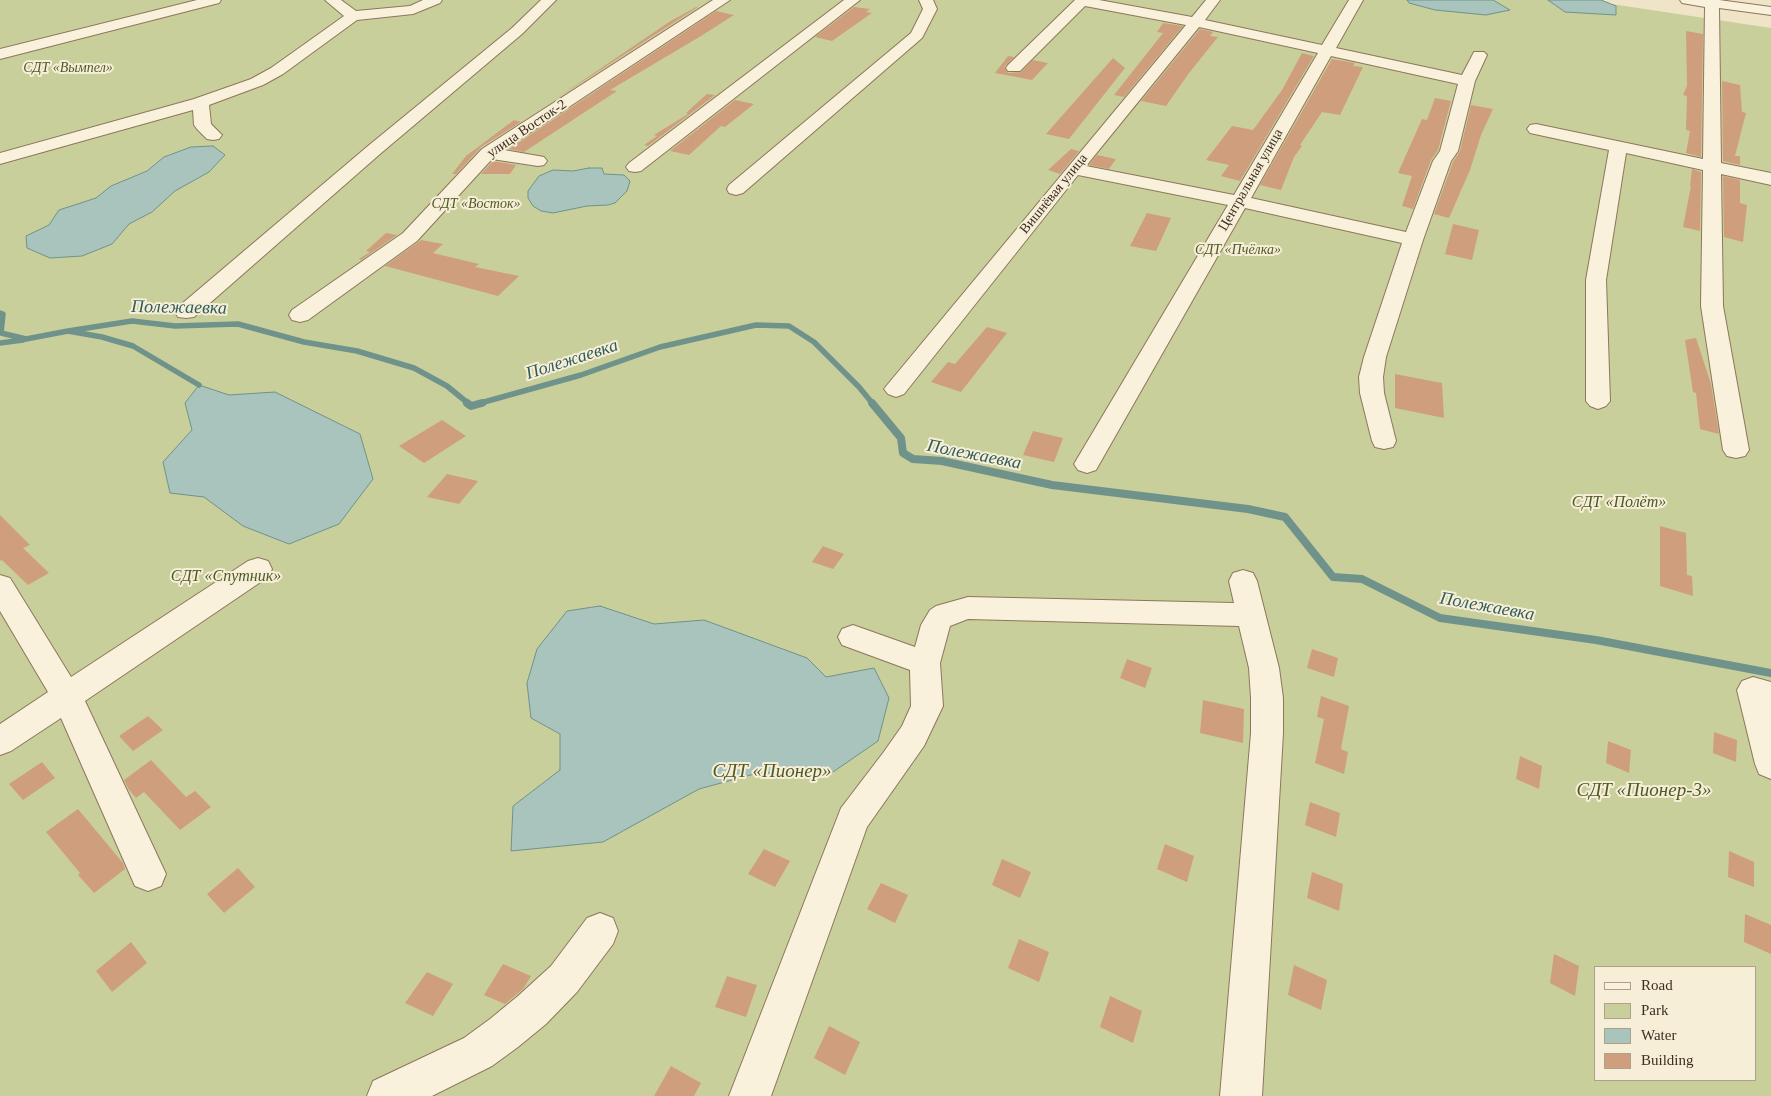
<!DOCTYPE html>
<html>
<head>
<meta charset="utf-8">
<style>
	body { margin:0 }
	#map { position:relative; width:1771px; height:1096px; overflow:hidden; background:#f0e4c8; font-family:Georgia,serif }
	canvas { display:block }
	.legend { position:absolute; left:1594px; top:966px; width:162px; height:115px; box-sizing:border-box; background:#f7eed8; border:1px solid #ada18e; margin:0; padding:6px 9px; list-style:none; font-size:15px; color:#3d2e20 }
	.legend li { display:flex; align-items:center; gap:10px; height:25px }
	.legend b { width:25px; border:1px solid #ada18e }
</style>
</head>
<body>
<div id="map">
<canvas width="1771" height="1096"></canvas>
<ul class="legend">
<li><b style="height:6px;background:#faf1dc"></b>Road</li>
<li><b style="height:14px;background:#c9cf9b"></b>Park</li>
<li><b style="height:14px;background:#a9c4bc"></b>Water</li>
<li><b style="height:14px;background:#cf9f7d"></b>Building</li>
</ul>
</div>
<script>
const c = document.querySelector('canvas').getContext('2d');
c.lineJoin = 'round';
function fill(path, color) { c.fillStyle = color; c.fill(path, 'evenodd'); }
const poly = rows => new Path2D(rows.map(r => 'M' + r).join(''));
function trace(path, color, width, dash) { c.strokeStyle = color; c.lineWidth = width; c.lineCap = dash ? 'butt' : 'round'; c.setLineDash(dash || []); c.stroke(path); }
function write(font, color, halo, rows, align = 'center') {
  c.font = font + ' Georgia,serif'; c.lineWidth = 4; c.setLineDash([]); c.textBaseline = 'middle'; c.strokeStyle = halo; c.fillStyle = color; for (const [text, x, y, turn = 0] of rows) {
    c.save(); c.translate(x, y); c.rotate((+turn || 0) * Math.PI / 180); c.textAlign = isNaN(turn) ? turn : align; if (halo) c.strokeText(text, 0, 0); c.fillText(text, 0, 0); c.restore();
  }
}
fill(poly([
	[0,0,1585,0,1771,28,1771,1096,0,1096],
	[1595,967,1755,967,1755,1080,1595,1080]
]), '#c9cf9b');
const water = poly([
	[1407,0,1493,0,1510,10,1486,15,1435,10,1409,3,1407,0],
	[1548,0,1601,0,1616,6,1616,15,1565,12,1548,0],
	[213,146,225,155,209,172,175,191,152,212,129,224,112,244,82,256,50,258,27,248,26,236,49,225,59,210,96,198,111,186,147,171,164,157,191,147,213,146],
	[589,168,602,168,604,174,624,175,630,181,627,191,615,203,608,205,587,206,553,213,541,211,533,206,528,198,528,191,539,176,553,170,573,171,589,168],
	[199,385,229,395,275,392,360,434,373,479,339,524,289,544,243,526,204,497,170,493,163,462,192,430,185,403,199,385],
	[600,606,654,624,704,620,807,658,826,677,874,668,889,698,878,741,833,772,758,773,699,789,603,842,511,851,513,806,560,770,560,734,531,718,527,683,537,649,567,611,600,606]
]);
fill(water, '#a9c4bc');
trace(water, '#6f938a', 1);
trace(poly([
	[0,313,3,314,1,333,26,339,68,331,102,337,133,346,199,385],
	[68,331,132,321,175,326,238,324,304,342,357,351,414,368,447,386,469,404],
	[0,343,23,340],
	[477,404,581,375,660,347,756,325,789,326,814,342,859,387,873,404]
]), '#6f938a', 5.5);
trace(poly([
	[467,403,471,406,482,403],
	[872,403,901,438,903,453,913,459,942,461,1052,485,1248,509,1285,517,1333,577,1362,579,1440,618,1596,640,1771,673]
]), '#6f938a', 8);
fill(poly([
	[696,7,698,7,557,98,669,22],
	[854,7,870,9,866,12,872,13,832,41,815,37],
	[716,11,734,15,701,36,610,90,617,91,524,152,509,149],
	[1163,23,1183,26,1124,97,1114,95,1163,33,1157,32],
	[1200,29,1213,32,1210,36,1218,37,1189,73,1166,106,1141,101],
	[1686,31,1703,34,1701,157,1686,153,1690,131,1686,130,1687,96,1683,95,1687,86],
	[1302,53,1314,56,1240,181,1221,176,1229,165,1206,160,1232,126,1253,130,1282,90],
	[1008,56,1014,57,1004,67,1008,73,1021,72,1033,60,1048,63,1032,80,995,73],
	[1113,58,1125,68,1069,139,1046,134],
	[1332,59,1355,63,1353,66,1363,67,1340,115,1322,112,1300,145,1302,146,1294,157,1281,190,1260,185],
	[1722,81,1740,85,1742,112,1746,113,1735,156,1740,156,1740,165,1723,161],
	[707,94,715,95,648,146,644,145,657,136,654,135,688,114,686,113],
	[1435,98,1451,101,1438,150,1431,160,1413,209,1402,206,1412,176,1398,173,1422,119,1427,120],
	[735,100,754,104,725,127,721,126,689,155,670,151],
	[1471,105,1493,109,1481,135,1470,170,1449,218,1434,214,1453,162,1460,151],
	[514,120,521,122,481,147,456,174,452,174,466,156],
	[1071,149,1079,151,1060,174,1048,170],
	[1097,155,1116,159,1109,169,1089,165],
	[493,161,516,165,510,174,481,174],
	[1692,169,1701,172,1700,231,1683,227,1691,186,1690,186],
	[1723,176,1740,180,1740,203,1747,205,1743,242,1724,237],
	[1147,213,1171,218,1156,251,1130,246],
	[1453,224,1479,230,1472,260,1445,254],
	[386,233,397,235,361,260,359,259,370,252,366,251],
	[421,240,443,244,433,253,479,264,475,267,519,276,498,296,385,266],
	[987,327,1007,333,961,392,931,382,948,362,955,364],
	[1696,338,1711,384,1719,434,1700,429,1696,393,1693,392,1685,340],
	[1395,374,1442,383,1444,418,1395,408],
	[442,420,466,436,424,463,399,446],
	[1033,431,1063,438,1054,462,1023,455],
	[447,474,478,481,459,504,427,497],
	[0,515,30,545,23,548,49,573,28,585,2,560,0,561],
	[1660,526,1686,533,1687,575,1692,576,1693,596,1660,586],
	[823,546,844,554,833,569,812,562],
	[1312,649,1338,658,1334,677,1307,668],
	[1127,659,1152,668,1145,688,1120,678],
	[1321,696,1349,706,1341,749,1348,752,1344,774,1315,763,1324,719,1317,717],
	[1203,700,1244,709,1243,743,1200,733],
	[148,716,163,730,133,751,119,736],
	[1714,732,1737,740,1736,762,1713,753],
	[1608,741,1631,750,1629,773,1606,763],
	[1520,756,1542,766,1539,789,1516,779],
	[151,760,186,797,195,791,211,807,180,830,144,792,136,798,129,790,124,780],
	[42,762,55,778,23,800,9,784],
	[1310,802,1340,813,1336,837,1305,825],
	[78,809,123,863,125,869,94,893,78,875,80,873,46,832],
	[1165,844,1194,856,1187,882,1157,869],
	[764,849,790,861,775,887,748,874],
	[1729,851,1754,862,1754,887,1728,877],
	[1002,859,1031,872,1020,898,992,885],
	[238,868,255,887,224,913,207,894],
	[1312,872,1343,884,1339,911,1307,898],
	[881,883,908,895,895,923,867,909],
	[1745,914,1771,925,1771,954,1744,942],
	[1019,939,1049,952,1039,982,1008,968],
	[131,942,147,963,112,992,96,971],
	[1554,954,1579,966,1575,996,1550,983],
	[503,964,531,976,523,989,505,1004,484,995],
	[1294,965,1327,980,1321,1010,1288,995],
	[427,972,453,984,433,1016,405,1003],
	[727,976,757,985,746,1017,715,1007],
	[1110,996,1142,1011,1133,1043,1100,1027],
	[829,1026,860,1042,845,1075,814,1058],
	[671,1066,701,1083,694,1096,654,1096]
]), '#cf9f7d');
const minor = poly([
	[197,0,221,0,219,3,0,59,0,49,197,0],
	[325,0,341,0,356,11,410,6,423,0,442,0,440,3,413,14,357,20,283,74,263,85,209,105,211,124,222,135,219,139,213,140,207,139,197,129,194,125,193,110,0,164,0,153,194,99,251,79,271,68,344,16,325,0],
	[541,0,556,0,522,34,380,154,194,317,186,318,178,317,175,312,178,307,368,146,512,28,541,0],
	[713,0,730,0,504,150,544,157,547,161,544,165,538,166,492,159,417,241,308,320,300,322,292,320,289,315,292,310,403,233,482,149,713,0],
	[844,0,860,0,641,171,635,172,629,171,626,167,629,163,844,0],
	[919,0,933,0,937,9,922,38,743,193,736,195,729,193,727,189,729,185,911,33,923,9,919,0],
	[1075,0,1099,0,1192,17,1206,0,1220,0,1205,20,1322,45,1349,0,1363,0,1336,48,1462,75,1474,52,1484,52,1487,55,1475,81,1458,151,1451,161,1423,240,1386,357,1383,377,1384,393,1396,441,1393,447,1384,449,1375,447,1372,441,1360,393,1359,377,1364,357,1402,243,1245,208,1096,470,1087,473,1078,470,1074,464,1228,205,1078,175,904,394,896,397,888,394,884,389,888,384,1186,25,1085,6,1020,71,1008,71,1006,68,1008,65,1075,0],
	[1199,27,1318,53,1234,195,1086,166,1199,27],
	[1331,56,1458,84,1440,151,1433,161,1406,232,1251,198,1331,56],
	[1680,0,1719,0,1771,7,1771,15,1719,8,1721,163,1771,173,1771,185,1721,174,1723,306,1749,450,1745,456,1736,458,1727,456,1723,450,1701,306,1703,170,1626,153,1606,280,1610,401,1606,406,1598,409,1590,406,1586,401,1586,280,1609,150,1530,133,1527,129,1530,125,1536,124,1703,159,1705,7,1682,3,1680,0],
	[258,558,268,561,272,569,268,577,85,701,166,874,161,886,148,891,135,886,61,718,11,751,0,755,0,724,48,692,0,611,0,575,10,578,71,677,248,561,258,558],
	[1243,570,1253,573,1257,581,1279,668,1283,698,1283,733,1262,1096,1220,1096,1251,733,1251,698,1249,668,1239,626,968,619,950,626,940,663,943,706,924,746,867,827,771,1096,729,1096,841,808,883,753,902,726,911,706,910,670,842,645,838,637,842,629,853,625,915,647,921,625,930,610,936,606,968,597,1234,603,1229,581,1233,573,1243,570],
	[1753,677,1771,682,1771,779,1759,774,1755,764,1737,690,1742,681,1753,677],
	[600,913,613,918,618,931,613,944,577,992,546,1024,518,1047,492,1066,432,1096,367,1096,373,1081,464,1038,490,1019,518,996,551,966,587,918,600,913]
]);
trace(minor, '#8d765c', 2);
fill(minor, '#faf1dc');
write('italic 14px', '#4d5a26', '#f7eed8', [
	["СДТ «Вымпел»",68,68],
	["СДТ «Восток»",476,204],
	["СДТ «Пчёлка»",1238,250]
]);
write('14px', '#3d2e20', '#f7eed8', [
	["улица Восток-2",527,129,-34],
	["Центральная улица",1251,180,-60],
	["Вишнёвая улица",1054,194,-51]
]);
write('italic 16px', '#4d5a26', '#f7eed8', [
	["СДТ «Полёт»",1619,503],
	["СДТ «Спутник»",226,577]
]);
write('italic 18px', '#2f5d5a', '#f7eed8', [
	["Полежаевка",179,308,1],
	["Полежаевка",572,360,-18],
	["Полежаевка",974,455,11],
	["Полежаевка",1487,607,10]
]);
write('italic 19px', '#4d5a26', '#f7eed8', [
	["СДТ «Пионер»",772,772],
	["СДТ «Пионер-3»",1644,791]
]);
</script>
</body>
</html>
